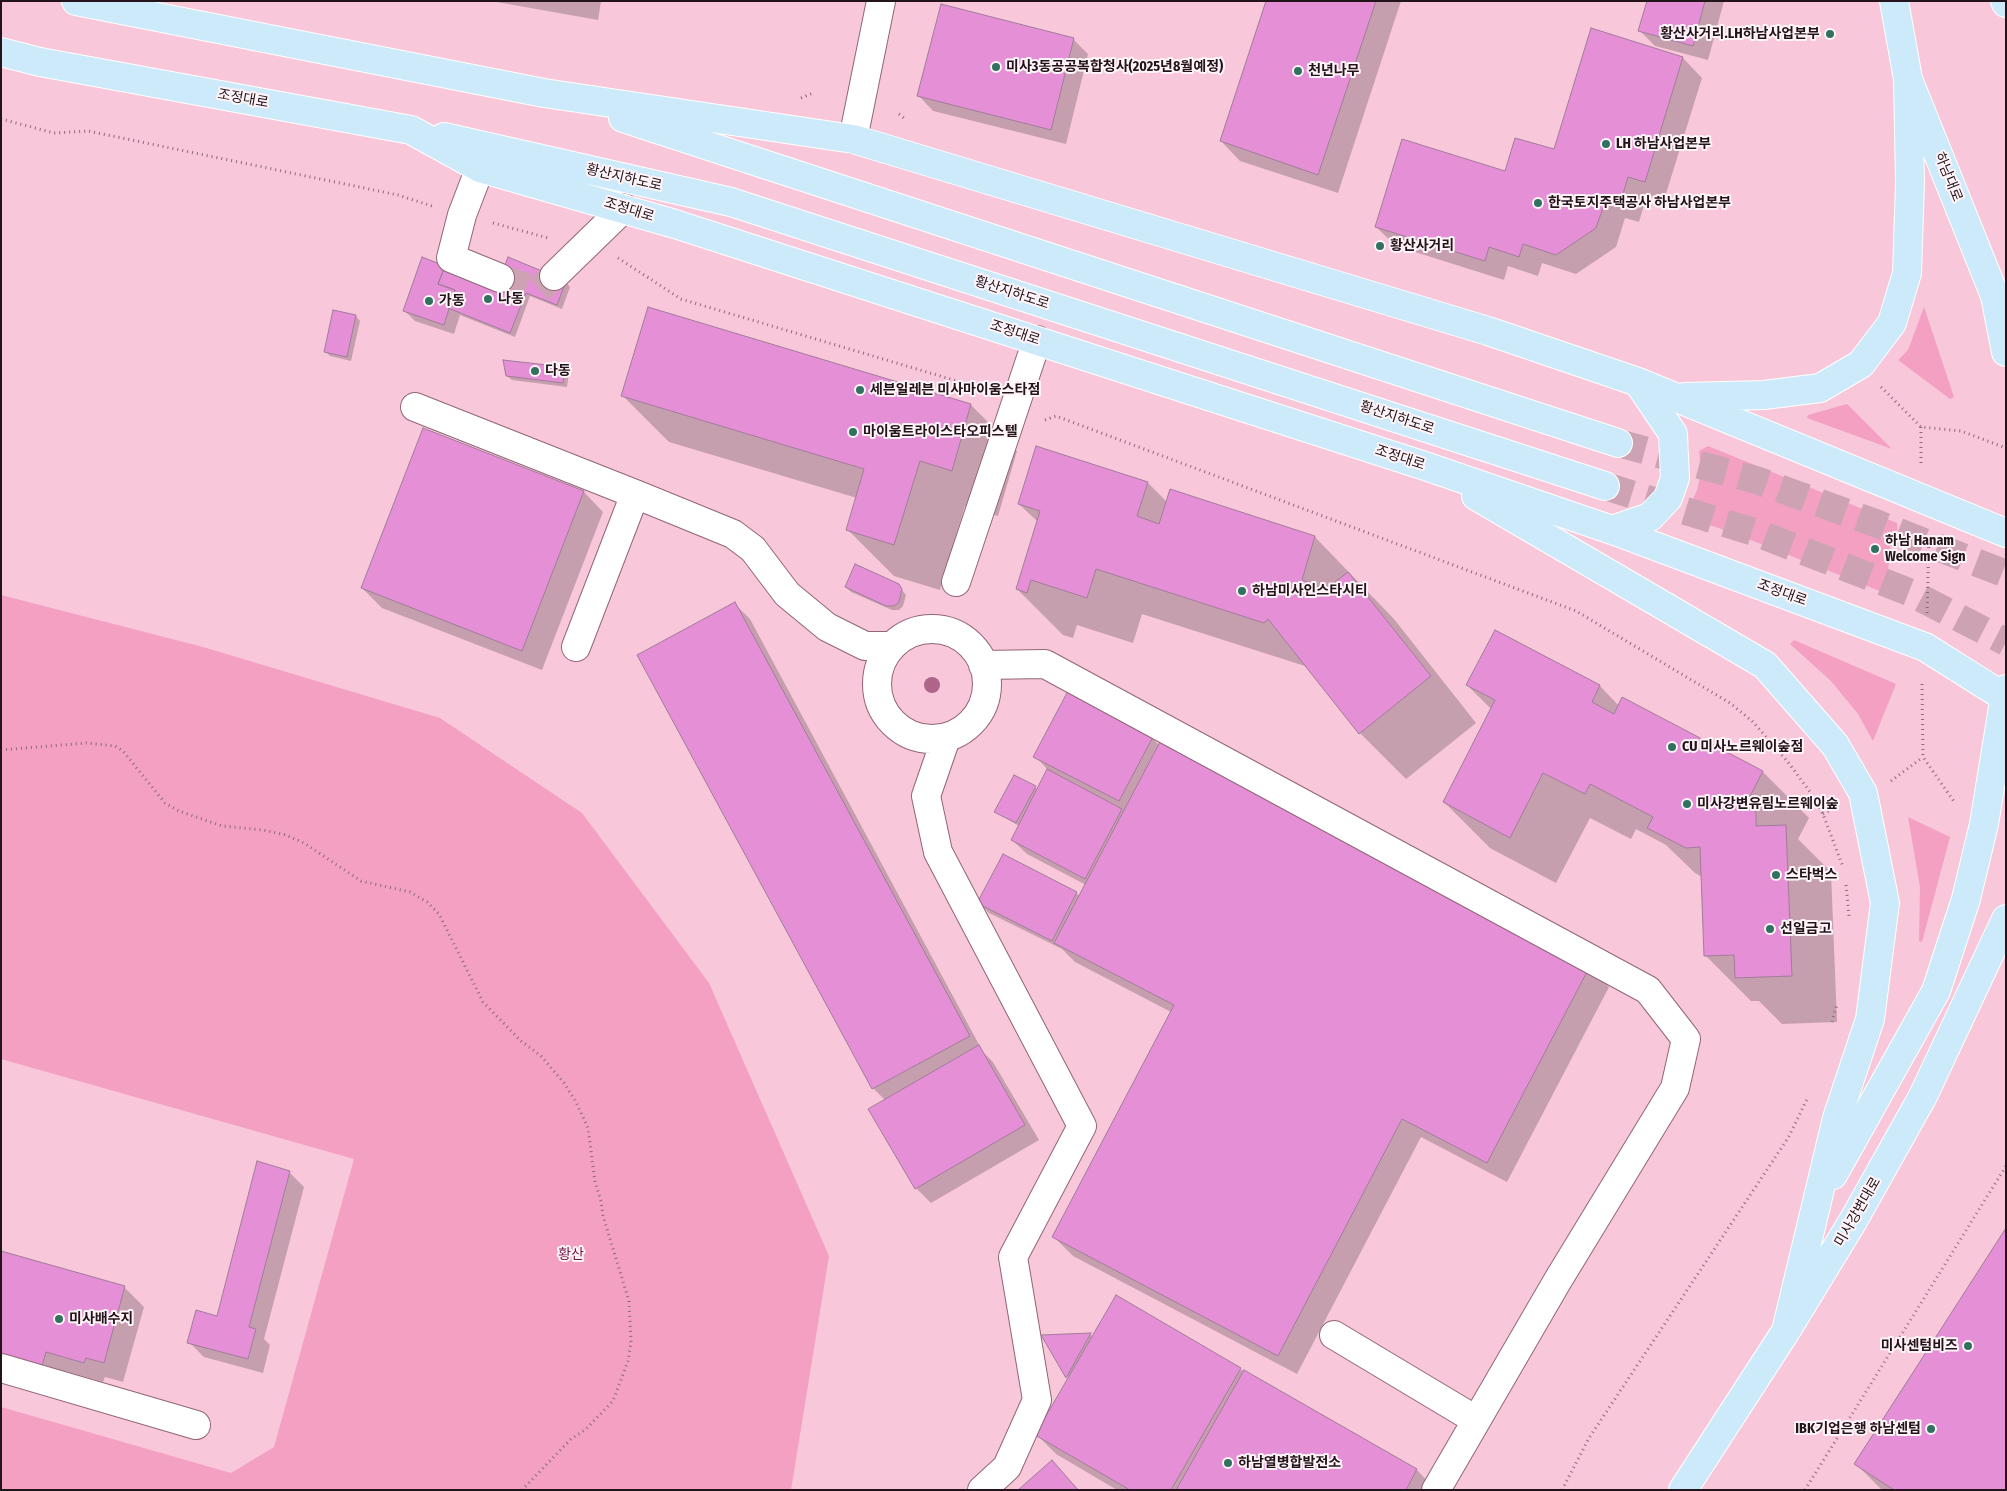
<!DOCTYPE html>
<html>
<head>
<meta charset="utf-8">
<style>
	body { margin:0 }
	#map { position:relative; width:2007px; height:1491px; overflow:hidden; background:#f8c7da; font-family:"Fira Sans Condensed",sans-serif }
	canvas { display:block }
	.frame { position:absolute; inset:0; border:2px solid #23131a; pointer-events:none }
</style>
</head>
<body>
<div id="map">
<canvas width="2007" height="1491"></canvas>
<div class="frame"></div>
</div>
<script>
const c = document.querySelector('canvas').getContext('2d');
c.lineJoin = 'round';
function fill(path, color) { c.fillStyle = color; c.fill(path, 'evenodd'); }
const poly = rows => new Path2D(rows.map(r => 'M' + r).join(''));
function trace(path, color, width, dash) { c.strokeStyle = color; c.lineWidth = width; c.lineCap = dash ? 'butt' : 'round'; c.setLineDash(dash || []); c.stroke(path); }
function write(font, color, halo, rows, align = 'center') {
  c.font = font + ' "Fira Sans Condensed","Noto Sans KR",sans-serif'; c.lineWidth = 4; c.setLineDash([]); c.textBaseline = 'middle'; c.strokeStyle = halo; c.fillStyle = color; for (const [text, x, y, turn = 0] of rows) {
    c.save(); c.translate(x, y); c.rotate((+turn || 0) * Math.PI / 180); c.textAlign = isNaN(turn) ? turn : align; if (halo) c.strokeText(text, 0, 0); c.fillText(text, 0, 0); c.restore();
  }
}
fill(poly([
	[1924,307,1954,397,1950,399,1898,360,1908,350],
	[1847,404,1892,449,1807,418,1808,415],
	[1708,446,1897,523,1898,542,1890,547,1888,573,1896,584,1895,597,1733,533,1692,519,1687,513,1697,490,1701,473,1699,451],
	[1,595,203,647,440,718,582,813,709,983,829,1256,791,1490,1,1490,1,1407,231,1473,274,1447,354,1159,1,1059],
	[1794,640,1896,684,1873,741,1858,714,1831,681,1790,644],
	[1908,817,1950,837,1922,942,1919,941,1920,887]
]), '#f3a0c3');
fill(poly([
	[491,1,601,1,598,20],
	[1267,1,1401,1,1338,193,1240,161,1221,141],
	[1648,1,1724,1,1708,60,1655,46,1640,31],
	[1592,30,1683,58,1702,78,1664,200,1647,195,1639,222,1625,218,1616,247,1576,274,1542,263,1538,276,1508,266,1504,280,1396,246,1376,227,1555,151],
	[1073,39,1088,54,1066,144,933,111,919,96],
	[566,282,570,287,562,309,530,296,515,337,460,315,454,334,415,321,405,311,497,288],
	[356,316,360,321,351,361,330,356,325,351],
	[564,368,569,372,567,387,512,380,507,376],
	[623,396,971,405,1017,451,998,516,965,506,940,590,894,576,848,530,857,498,669,442],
	[424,430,584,492,603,512,542,670,382,608,362,588],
	[1037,448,1148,483,1167,502,1170,491,1315,537,1394,619,1476,723,1406,779,1360,733,1308,667,1142,614,1133,643,1077,625,1073,638,1063,635,1017,589,1038,522,1019,504],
	[898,585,906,595,903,606,899,610,892,610,851,592,846,587],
	[735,604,750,619,983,1052,993,1062,1039,1140,931,1203,916,1188,886,1101,873,1088,639,656],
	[1495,631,1600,686,1619,706,1763,772,1809,818,1798,839,1831,872,1837,1022,1782,1024,1759,1001,1751,1001,1705,955,1702,877,1695,873,1666,845,1636,829,1631,839,1590,818,1556,883,1490,848,1444,802,1492,710,1467,685],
	[1152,738,1159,745,1590,967,1609,987,1507,1182,1421,1137,1297,1374,1073,1256,1054,1237,1171,1012,1075,962,1062,949,989,913,979,903,1076,893,1080,896,1086,885,1027,854,1012,840,1019,826,996,812,1035,787,1038,790,1048,770,1035,756],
	[289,1172,304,1187,264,1339,270,1345,263,1373,204,1357,189,1342,217,1318],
	[124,1287,144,1307,123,1382,105,1377,103,1382,65,1371,59,1396,1,1380],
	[1090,1334,1093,1337,1240,1369,1417,1470,1436,1490,1117,1490,1056,1454,1037,1435,1069,1379,1043,1337],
	[1052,1462,1079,1490,1020,1490],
	[1856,1464,2006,1490,1882,1490]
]), '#0003');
const building = poly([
	[1266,1,1376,1,1318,175,1220,141,1266,1],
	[1647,1,1705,1,1693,46,1638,31,1647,1],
	[941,4,1074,38,1051,130,917,96,941,4],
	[1591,28,1683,57,1645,182,1628,177,1620,204,1606,199,1596,228,1556,255,1523,244,1519,257,1489,247,1485,261,1375,227,1402,139,1505,171,1515,138,1554,149,1591,28],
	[422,257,445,266,438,284,455,290,444,325,403,311,422,257],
	[508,257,566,281,557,305,526,293,510,333,448,308,455,290,438,284,445,266,497,287,508,257],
	[648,307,971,404,952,471,920,461,894,545,846,530,864,469,621,396,648,307],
	[333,310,356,315,347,357,324,352,333,310],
	[503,360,565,367,563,383,506,376,503,360],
	[423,428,584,491,522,651,361,588,423,428],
	[1036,446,1148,482,1137,516,1159,524,1170,489,1315,536,1302,580,1316,585,1322,592,1348,572,1431,676,1359,734,1268,619,1264,623,1096,569,1087,598,1031,580,1027,593,1016,589,1040,511,1018,504,1036,446],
	[855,564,899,584,902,589,899,602,894,606,886,606,845,587,855,564],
	[735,602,970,1036,872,1089,637,655,735,602],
	[1495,630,1600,685,1592,702,1614,714,1622,697,1763,771,1745,806,1756,812,1756,826,1786,825,1792,976,1735,978,1734,955,1704,956,1700,847,1686,848,1647,828,1653,817,1590,784,1585,794,1543,773,1510,838,1443,802,1495,700,1466,685,1495,630],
	[1068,691,1153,737,1119,801,1033,757,1068,691],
	[1161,740,1590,966,1487,1163,1402,1119,1278,1356,1052,1237,1174,1005,1054,943,1161,740],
	[1047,769,1122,809,1085,879,1011,840,1047,769],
	[1014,775,1036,786,1016,823,994,812,1014,775],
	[1003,854,1077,892,1052,941,977,903,1003,854],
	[979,1045,1025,1125,915,1189,868,1109,979,1045],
	[257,1161,290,1171,249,1327,256,1329,248,1359,187,1343,196,1310,217,1316,257,1161],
	[2006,1228,2006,1490,1894,1490,1854,1464,2006,1228],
	[1,1251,125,1286,104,1363,86,1358,84,1363,46,1352,39,1377,1,1366,1,1251],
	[1116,1295,1241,1368,1171,1490,1130,1490,1035,1435,1116,1295],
	[1091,1333,1066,1378,1041,1335,1091,1333],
	[1244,1370,1417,1469,1406,1490,1176,1490,1244,1370],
	[1052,1460,1078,1490,1018,1490,1052,1460]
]);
fill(building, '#e48fd6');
trace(building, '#a07c99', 1);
trace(poly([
	[500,278,537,291,554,276]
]), '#cda3b4', 28, [28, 14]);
trace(poly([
	[1618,443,1756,480,1878,524,2006,574],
	[1605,486,1757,533,1909,592,2006,642]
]), '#cda3b4', 28, [28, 14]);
const minor = poly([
	[853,139,881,1],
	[480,168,462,215,451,258,500,278],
	[554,276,624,208],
	[415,407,635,494],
	[956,582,1037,340],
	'877 684a55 55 0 1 1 110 0a55 55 0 1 1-110 0Z',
	[576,647,635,494,733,534,753,549,787,594,827,627,865,646,892,646],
	[983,665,1045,664,1648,990,1686,1039,1675,1088,1558,1280,1436,1490],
	[946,738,926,796,938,852,1082,1126,1013,1257,1037,1400,1007,1467,982,1490],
	[1334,1335,1476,1420],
	[1,1368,196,1425]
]);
const major = poly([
	[76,1,544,93,853,139,1488,331,1638,382,2006,533],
	[1894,1,1908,79,1995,296,2006,352],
	[2005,1,2006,3],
	[1,52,40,62,411,130,480,168,675,224,1425,466,1612,530,1925,647,2006,698],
	[623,118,1618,443],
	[444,137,731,202,1605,486],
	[1685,397,1764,395,1820,388,1861,364,1892,323,1907,273,1910,183,1908,79],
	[1476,496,1765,665,1835,745,1863,793,1885,903,1870,1019,1837,1118,1786,1331],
	[1612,530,1650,517,1668,498,1675,478,1673,434,1638,382],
	[1833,1175,1936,991,1966,899,1984,824,2006,689],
	[1683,1490,1786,1331,1853,1221,1923,1096,2006,919]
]);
trace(minor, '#916677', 30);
trace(major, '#fff', 30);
trace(poly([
	[801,98,813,93],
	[899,114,906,120],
	[1,119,54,133,88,131,398,195,432,206],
	[493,223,548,238],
	[618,258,681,299,974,386,984,395],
	[1881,387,1921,427,1961,431,2006,448],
	[1045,420,1056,416,1576,611,1730,703,1752,721,1788,762,1813,796,1823,814,1843,867],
	[1921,427,1921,464],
	[1927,613,1929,537],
	[1922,684,1923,757,1955,803],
	[1,750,86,743,115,746,123,751,165,803,179,811,222,826,263,830,286,835,304,843,361,881,410,892,427,902,439,914,483,1002,521,1041,541,1056,564,1083,576,1102,588,1128,595,1182,601,1201,603,1216,629,1301,631,1342,628,1361,613,1401,586,1429,571,1439,522,1490],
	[1891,781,1923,757],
	[1823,814,1834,808],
	[1846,885,1849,916],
	[1832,1022,1837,1004],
	[1562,1490,1589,1438,1788,1138,1807,1099],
	[1805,1490,2006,1166]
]), '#8b6b78', 3, [1, 4]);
trace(minor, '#fff', 28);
trace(major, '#cdeafb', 28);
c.fillStyle = '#ae6589';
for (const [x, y] of [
	[932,685]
]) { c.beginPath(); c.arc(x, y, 8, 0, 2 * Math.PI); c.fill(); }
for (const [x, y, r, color] of [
	[1830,34,5,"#31715f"],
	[996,67,5,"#31715f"],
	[1298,71,5,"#31715f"],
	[1606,144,5,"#31715f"],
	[1538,203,5,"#31715f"],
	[1380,246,5,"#31715f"],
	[488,299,5,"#31715f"],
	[429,301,5,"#31715f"],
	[535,371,5,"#31715f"],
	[860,390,5,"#31715f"],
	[853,432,5,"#31715f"],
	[1875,549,5,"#31715f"],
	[1242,591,5,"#31715f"],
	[1672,747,5,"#31715f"],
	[1687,804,5,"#31715f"],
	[1776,875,5,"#31715f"],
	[1770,929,5,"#31715f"],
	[59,1319,5,"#31715f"],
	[1968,1346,5,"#31715f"],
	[1931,1429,5,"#31715f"],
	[1228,1463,5,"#31715f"]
]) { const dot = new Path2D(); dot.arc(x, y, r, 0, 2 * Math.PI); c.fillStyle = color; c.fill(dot); trace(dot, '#fff5f8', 2); }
write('bold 14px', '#23131a', '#fff5f8', [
	["황산사거리.LH하남사업본부",1820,34,"right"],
	["미사3동공공복합청사(2025년8월예정)",1006,67],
	["천년나무",1308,71],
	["LH 하남사업본부",1616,144],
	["한국토지주택공사 하남사업본부",1548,203],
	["황산사거리",1390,246],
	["나동",498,299],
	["가동",439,301],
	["다동",545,371],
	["세븐일레븐 미사마이움스타점",870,390],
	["마이움트라이스타오피스텔",863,432],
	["하남 Hanam",1885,541],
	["Welcome Sign",1885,557],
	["하남미사인스타시티",1252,591],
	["CU 미사노르웨이숲점",1682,747],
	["미사강변유림노르웨이숲",1697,804],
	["스타벅스",1786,875],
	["선일금고",1780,929],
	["미사배수지",69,1319],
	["미사센텀비즈",1958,1346,"right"],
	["IBK기업은행 하남센텀",1921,1429,"right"],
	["하남열병합발전소",1238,1463]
], 'left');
write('14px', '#23131a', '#fff5f8', [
	["조정대로",243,99,10],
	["하남대로",1948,177,68],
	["황산지하도로",624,178,13],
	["조정대로",629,210,17],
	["황산지하도로",1012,293,18],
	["조정대로",1015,333,18],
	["황산지하도로",1397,418,18],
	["조정대로",1400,458,18],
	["조정대로",1782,593,20],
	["미사강변대로",1858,1212,-60]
]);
write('14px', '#711547', '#fff5f8', [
	["황산",571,1255]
]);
</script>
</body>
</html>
